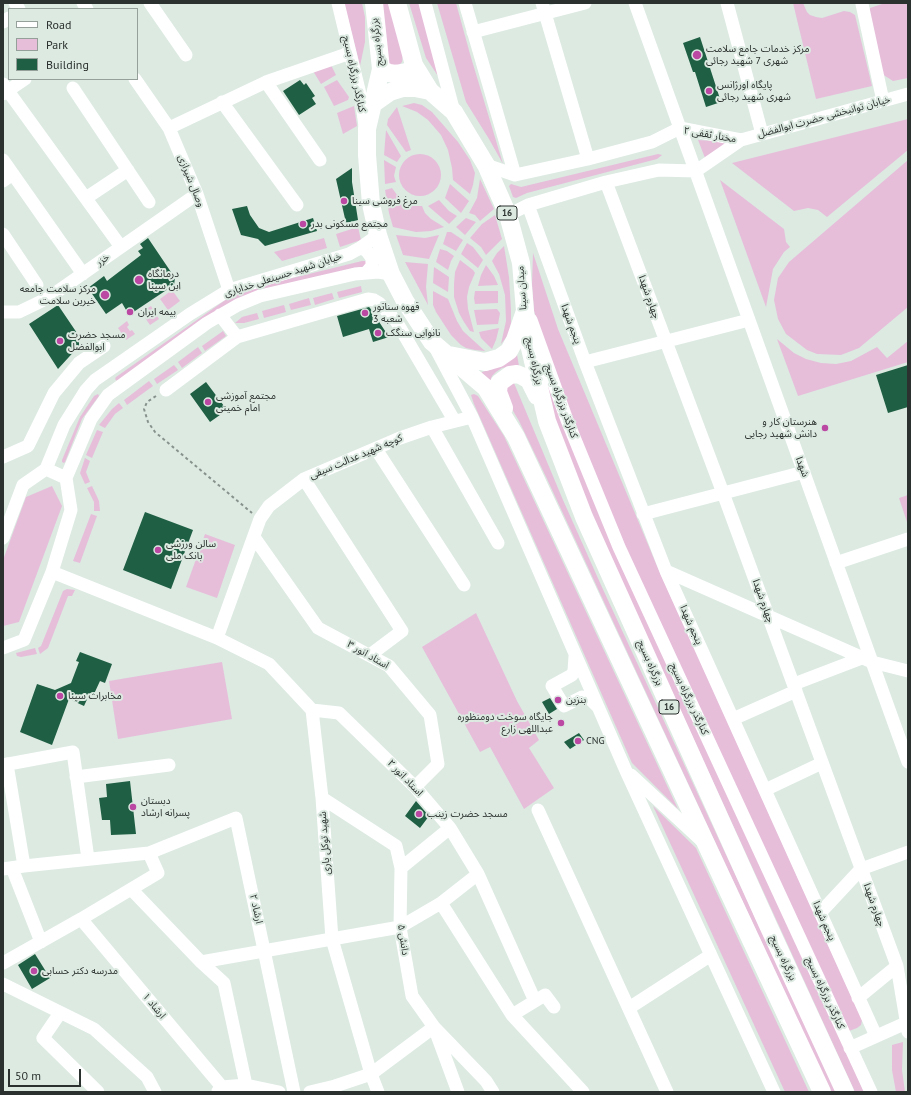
<!DOCTYPE html>
<html>
<head>
<meta charset="utf-8">
<style>
	body { margin:0 }
	#map { position:relative; width:911px; height:1095px; overflow:hidden; background:#dceae2; font-family:"PT Sans",sans-serif }
	canvas { display:block }
	.frame { position:absolute; inset:0; border:4px solid #2b312e; pointer-events:none }
	.legend { position:absolute; left:8px; top:8px; width:130px; height:72px; box-sizing:border-box; background:#dceae2; border:1px solid #95a09a; margin:0; padding:5px 7px; list-style:none; font-size:12px; color:#2b312e }
	.legend li { display:flex; align-items:center; gap:8px; height:20px }
	.legend b { width:20px; border:1px solid #95a09a }
	.scale { position:absolute; left:8px; top:1069px; width:73px; height:18px; box-sizing:border-box; border:2px solid #2b312e; border-top:0; padding-left:5px; font-size:12px; line-height:14px; white-space:nowrap; color:#2b312e; -webkit-text-stroke:3px #dceae2; paint-order:stroke }
</style>
</head>
<body>
<div id="map">
<canvas width="911" height="1095"></canvas>
<div class="frame"></div>
<ul class="legend">
<li><b style="height:5px;background:#fff"></b>Road</li>
<li><b style="height:11px;background:#e6beda"></b>Park</li>
<li><b style="height:11px;background:#1f5f43"></b>Building</li>
</ul>
<div class="scale">50 m</div>
</div>
<script>
const c = document.querySelector('canvas').getContext('2d');
c.lineJoin = 'round';
function fill(path, color) { c.fillStyle = color; c.fill(path, 'evenodd'); }
const poly = rows => new Path2D(rows.map(r => 'M' + r).join(''));
function trace(path, color, width, dash) { c.strokeStyle = color; c.lineWidth = width; c.lineCap = dash ? 'butt' : 'round'; c.setLineDash(dash || []); c.stroke(path); }
function write(font, color, halo, rows, align = 'center') {
  c.font = font + ' "PT Sans","Noto Sans Arabic",sans-serif'; c.lineWidth = 4; c.setLineDash([]); c.textBaseline = 'middle'; c.strokeStyle = halo; c.fillStyle = color; for (const [text, x, y, turn = 0] of rows) {
    c.save(); c.translate(x, y); c.rotate((+turn || 0) * Math.PI / 180); c.textAlign = isNaN(turn) ? turn : align; if (halo) c.strokeText(text, 0, 0); c.fillText(text, 0, 0); c.restore();
  }
}
fill(poly([
	[344,3,362,3,365,17,365,42,360,66],
	[380,3,389,3,403,55,402,62,399,65,396,67,389,64],
	[409,3,419,3,440,79,426,58],
	[437,3,456,3,470,54,503,164,489,139,466,102],
	[793,3,803,3,807,12,810,15,816,17,822,18,844,11,850,12,855,15,872,86,816,99],
	[885,3,908,3,908,78,893,81,882,74,869,14,870,8],
	[331,65,336,75,321,84,313,71],
	[337,80,349,97,348,100,334,106,324,87],
	[414,103,422,105,432,112,458,142,470,160,475,173,473,185,470,194,453,180,452,168,448,150,441,135,428,120,417,112,402,106],
	[354,106,357,126,343,134,337,113],
	[397,107,411,150,406,152,387,125,388,119],
	[908,119,908,150,827,217,818,210,808,208,794,211,732,163],
	[386,130,401,156,397,162,384,155],
	[698,140,730,142,705,158],
	[658,154,662,155,657,159,527,193,516,198,513,197,509,186,511,184,521,187],
	'399 175a21 21 0 1 1 42 0a21 21 0 1 1-42 0Z',
	[384,160,396,167,394,176,396,182,385,184],
	[908,160,908,307,859,348,841,355,817,354,807,350,786,334,778,319,774,300,778,278,789,262],
	[480,179,494,209,480,221,475,215,469,213,477,198],
	[720,180,784,229,786,242,790,247,784,252,773,269,766,307],
	[450,184,469,201,461,213,445,198],
	[392,188,400,199,414,206,422,206,425,213,431,219,444,227,431,231,416,232,393,227,389,213,385,190],
	[439,200,449,211,457,216,449,224,428,206],
	[495,215,502,239,486,255,481,247,470,238,482,224],
	[466,218,476,222,465,235,456,227],
	[358,227,361,240,340,247,336,234],
	[447,232,451,232,463,240,456,251,443,244],
	[396,235,425,238,439,235,429,259,403,255],
	[324,238,327,248,282,261,274,252],
	[467,243,473,247,483,260,478,268,461,254],
	[504,246,509,277,511,310,511,323,509,334,501,344,506,321,505,295,499,274,492,261,497,253],
	[440,249,447,251,454,256,451,261,448,270,436,262],
	[533,253,558,329,657,566,862,1020,861,1025,857,1028,849,1031,615,525,548,356,534,311,532,284],
	[460,260,473,270,475,273,469,287,467,297,468,309,474,332,470,331,464,322,459,313,454,297,454,284,455,272],
	[362,261,365,261,367,262,366,265,362,267,273,289,118,382,115,379,116,377,231,296,272,283],
	[405,262,428,264,426,287,428,305],
	[486,265,494,276,498,285,478,286,481,275],
	[434,267,449,277,448,292,433,283],
	[361,286,362,292,339,298,337,292],
	[172,290,180,301,168,310,160,299],
	[433,291,448,299,457,321,463,331,485,351,475,350,466,348,461,345,451,335,436,312,433,305],
	[475,291,498,291,498,303,475,304,474,298],
	[332,293,334,299,315,305,313,298],
	[309,298,311,305,291,310,289,304],
	[284,305,286,312,264,318,262,311],
	[151,306,159,319,150,325,141,312],
	[497,309,500,313,498,324,477,325,474,310],
	[257,313,259,319,244,323,235,323,242,317],
	[127,321,129,325,127,327,130,331,132,330,135,334,126,340,118,328],
	[499,328,496,340,492,349,481,338,479,332],
	[223,331,226,336,205,351,202,346],
	[777,339,794,353,806,359,821,363,836,364,851,361,877,347,887,358,908,341,908,362,798,396],
	[198,347,202,353,182,368,178,362],
	[516,349,519,366,512,366,502,368,496,372,492,376,489,384,481,374,482,372,493,369],
	[535,349,864,1092,855,1092,598,530,552,417],
	[174,365,178,370,157,384,154,379],
	[149,381,153,386,127,405,124,400],
	[514,383,563,500,601,585,836,1092,831,1092,547,479,519,421,502,392,502,387],
	[98,394,99,396,82,419,65,462,64,463,62,462,62,460,80,417,94,396],
	[474,394,478,396,504,436,678,809,632,763,474,404,471,395],
	[119,403,123,408,115,414,105,428,99,425,112,409],
	[97,430,103,432,92,458,86,455],
	[85,458,90,461,86,472,90,482,85,484,80,473],
	[52,486,62,506,19,622,3,626,3,560,26,497],
	[92,486,99,501,100,511,94,511,94,502,87,488],
	[908,495,908,525,899,498],
	[91,514,97,516,80,563,73,561],
	[205,534,235,545,217,598,186,587],
	[67,589,75,590,72,596,68,596,48,648,40,654,38,648,41,646,63,591],
	[476,613,517,701,539,740,529,748,554,788,524,809,490,747,480,752,422,647],
	[35,648,37,654,21,657,17,656,16,653],
	[222,662,232,719,118,739,109,681],
	[653,806,696,848,809,1092,785,1092],
	[903,1042,902,1070,905,1092,896,1092,892,1070,892,1045]
]), '#e6beda');
fill(poly([
	[700,37,721,102,706,107,695,72,693,72,683,43],
	[300,80,304,85,306,83,315,96,312,98,316,104,299,115,283,91],
	[352,168,352,182,358,220,346,223,336,179],
	[247,206,250,215,259,228,269,232,313,218,317,231,265,246,258,239,241,235,232,209],
	[148,238,175,278,174,285,129,315,122,303,106,314,88,288,104,276,107,281,141,255,138,251,143,248,140,244],
	[58,305,79,336,79,346,58,369,29,324],
	[369,307,370,308,389,337,373,342,369,329,343,337,337,316],
	[908,365,908,407,888,413,876,375],
	[206,382,227,410,210,422,190,394],
	[145,512,193,530,171,589,123,570],
	[80,652,112,664,105,683,100,681,94,694,90,693,84,706,69,699,52,745,20,732,37,684,55,690,71,683,79,662,76,661],
	[550,698,557,709,549,714,542,702],
	[579,733,584,740,570,749,564,742],
	[130,781,136,834,111,835,110,820,102,820,99,798,107,797,106,784],
	[416,801,429,816,420,828,405,816],
	[35,954,50,978,32,989,18,965]
]), '#1f5f43');
trace(poly([
	[156,396,147,402,144,409,148,422,155,432,252,513]
]), '#88928d', 2, [3, 3]);
trace(poly([
	[15,3,19,9],
	[83,3,87,9],
	[150,3,186,55],
	[338,3,361,98,365,126],
	[425,3,454,112],
	[465,3,515,175],
	[542,3,588,159],
	[635,3,908,762],
	[727,3,762,134],
	[862,4,883,101],
	[3,22,9,18],
	[473,32,585,3],
	[135,79,169,128,197,194,229,290],
	[266,82,320,160],
	[3,84,121,247],
	[73,88,149,202],
	[3,94,25,79],
	[222,102,297,205],
	[169,128,266,82,350,53],
	[3,160,83,274],
	[486,165,515,175,588,159,652,142,680,128,741,140],
	[3,181,13,174],
	[606,182,723,493,897,966,908,1032],
	[86,198,128,170],
	[528,205,585,362,666,571,876,1036],
	[508,215,528,205,606,182,659,170,696,171,741,140,908,94],
	[3,234,37,285],
	[360,248,366,250,372,258,372,266,367,272],
	[3,312,19,312,48,298,197,194],
	[220,315,237,337,368,299,374,300,379,303,396,321,454,420],
	[531,320,567,420,619,547,871,1092],
	[436,349,472,417,626,771,774,1092],
	[585,362,749,320],
	[166,390,237,337],
	[432,427,498,543],
	[376,449,464,585],
	[3,457,28,446,54,393,79,363,104,346],
	[46,469,64,425,86,390,95,380,190,314,229,290,349,254,360,248,378,235],
	[66,478,91,419,108,395,207,323,238,305,260,296,355,274,378,272,391,274],
	[304,479,402,631,370,655],
	[643,514,804,472],
	[254,537,318,628,389,666,430,715,438,764,415,787],
	[3,538,23,485,46,469,66,478,71,510,52,572,24,640,3,648],
	[836,563,908,539],
	[666,571,872,662,908,671],
	[52,572,217,638,269,664,312,710,322,798,332,939,371,1074,378,1092],
	[217,638,260,519,269,506,304,479,400,438,432,427,472,417],
	[575,656,574,671,572,675,552,686,564,706,582,697,590,699,598,707],
	[794,684,862,658],
	[312,710,339,713,415,787,450,828,478,874,535,1001],
	[733,719,796,691],
	[7,764,24,866],
	[3,765,73,752,88,859],
	[631,775,701,840],
	[76,777,169,765],
	[765,790,822,763],
	[322,798,396,846,401,868,400,927,412,996,434,1027,486,1081,493,1092],
	[538,810,667,1092],
	[12,868,41,942],
	[401,868,450,828],
	[3,869,24,866,149,853,236,818,294,1092],
	[132,890,201,962,224,983,246,1085],
	[441,903,512,1015,583,1092],
	[820,913,861,869,908,852],
	[81,919,222,1087,227,1092],
	[201,962,400,927,441,903,478,874],
	[3,963,81,919,158,873,149,853],
	[3,984,94,1029,147,1077,155,1092],
	[858,998,897,966],
	[629,1008,711,955],
	[60,1013,43,1038,98,1092],
	[512,1015,545,995,554,1007],
	[850,1048,908,1022],
	[218,1091,222,1087,246,1085,279,1092],
	[310,1092,335,1086,371,1074,434,1027,458,1092]
]), '#fff', 13);
trace(poly([
	[374,3,381,69,367,129,367,155,371,204,378,235,391,274,405,301,432,342,486,388,516,437,822,1092],
	[397,3,414,65,430,91],
	[381,69,389,73,396,74,408,72,414,65],
	[373,104,390,92,403,88,415,88,430,91,454,112,486,165,508,215,521,263,525,311,515,340,509,351,499,358,485,362,449,355],
	[525,311,529,344,547,421,584,517,767,923,845,1092],
	[504,408,498,392,499,383,510,375,517,374,522,376,529,380,537,396]
]), '#fff', 18);
for (const [x, y, r, color] of [
	[697,55,5,"#bb49a3"],
	[709,91,4,"#bb49a3"],
	[344,201,4,"#bb49a3"],
	[303,224,4,"#bb49a3"],
	[139,280,5,"#bb49a3"],
	[105,295,5,"#bb49a3"],
	[130,312,4,"#bb49a3"],
	[365,313,4,"#bb49a3"],
	[378,333,4,"#bb49a3"],
	[60,341,4,"#bb49a3"],
	[208,402,4,"#bb49a3"],
	[825,428,4,"#bb49a3"],
	[158,550,4,"#bb49a3"],
	[60,696,4,"#bb49a3"],
	[558,700,4,"#bb49a3"],
	[561,723,4,"#bb49a3"],
	[578,741,4,"#bb49a3"],
	[133,807,4,"#bb49a3"],
	[419,814,4,"#bb49a3"],
	[34,971,4,"#bb49a3"]
]) { const dot = new Path2D(); dot.arc(x, y, r, 0, 2 * Math.PI); c.fillStyle = color; c.fill(dot); trace(dot, '#dceae2', 1.5); }
for (const [x, y, w] of [
	[507,213,20],
	[669,707,20]
]) { const box = new Path2D(); box.roundRect(x - w / 2, y - 7, w, 14, 3); c.fillStyle = '#dceae2'; c.fill(box); trace(box, '#2b312e', 1); }
write('bold 9px', '#2b312e', null, [
	["16",507,213],
	["16",669,707]
]);
write('10px', '#2b312e', '#dceae2', [
	["بزرگراه بسیج",377,42,-96],
	["کنارگذر بزرگراه بسیج",354,74,78],
	["خیابان توانبخشی حضرت ابوالفضل",824,117,-15],
	["مختار ثقفی ۲",710,135,10],
	["وصال شیرازی",191,181,68],
	["خزر",103,260,-35],
	["خیابان شهید حسینعلی خدایاری",283,275,-18],
	["میدان سینا",522,288,-94],
	["چهارم شهدا",649,297,70],
	["پنجم شهدا",571,324,70],
	["بزرگراه بسیج",534,361,78],
	["کنارگذر بزرگراه بسیج",561,401,70],
	["کوچه شهید عدالت سیفی",356,457,-23],
	["شهدا",802,467,70],
	["چهارم شهدا",763,601,70],
	["پنجم شهدا",691,625,66],
	["استاد انور ۳",368,655,30],
	["بزرگراه بسیج",650,663,66],
	["کنارگذر بزرگراه بسیج",689,699,65],
	["استاد انور ۲",405,778,46],
	["شهید توکل یاری",325,843,-94],
	["چهارم شهدا",874,905,70],
	["ارشاد ۲",256,909,78],
	["پنجم شهدا",824,921,66],
	["دانش ۵",403,940,82],
	["بزرگراه بسیج",783,958,65],
	["کنارگذر بزرگراه بسیج",825,993,65],
	["ارشاد ۱",154,1006,50]
]);
write('10px', '#2b312e', '#dceae2', [
	["مرکز خدمات جامع سلامت",706,49],
	["شهری 7 شهید رجائی",706,61],
	["پایگاه اورژانس",717,85],
	["شهری شهید رجائی",717,97],
	["مرغ فروشی سینا",352,201],
	["مجتمع مسکونی بدر",311,224],
	["درمانگاه",148,274],
	["ابن سینا",148,286],
	["مرکز سلامت جامعه",96,289,"right"],
	["خیرین سلامت",96,301,"right"],
	["قهوه سناتور",373,307],
	["شعبه 3",373,319],
	["بیمه ایران",138,312],
	["نانوایی سنگک",386,333],
	["مسجد حضرت",68,335],
	["ابوالفضل",68,347],
	["مجتمع آموزشی",216,396],
	["امام خمینی",216,408],
	["هنرستان کار و",817,422,"right"],
	["دانش شهید رجایی",817,434,"right"],
	["سالن ورزشی",166,544],
	["بانک ملی",166,556],
	["مخابرات سینا",68,696],
	["بنزین",566,700],
	["جایگاه سوخت دومنظوره",553,717,"right"],
	["عبداللهی زارع",553,729,"right"],
	["CNG",586,741],
	["دبستان",141,801],
	["پسرانه ارشاد",141,813],
	["مسجد حضرت زینب",427,814],
	["مدرسه دکتر حسابی",42,971]
], 'left');
</script>
</body>
</html>
